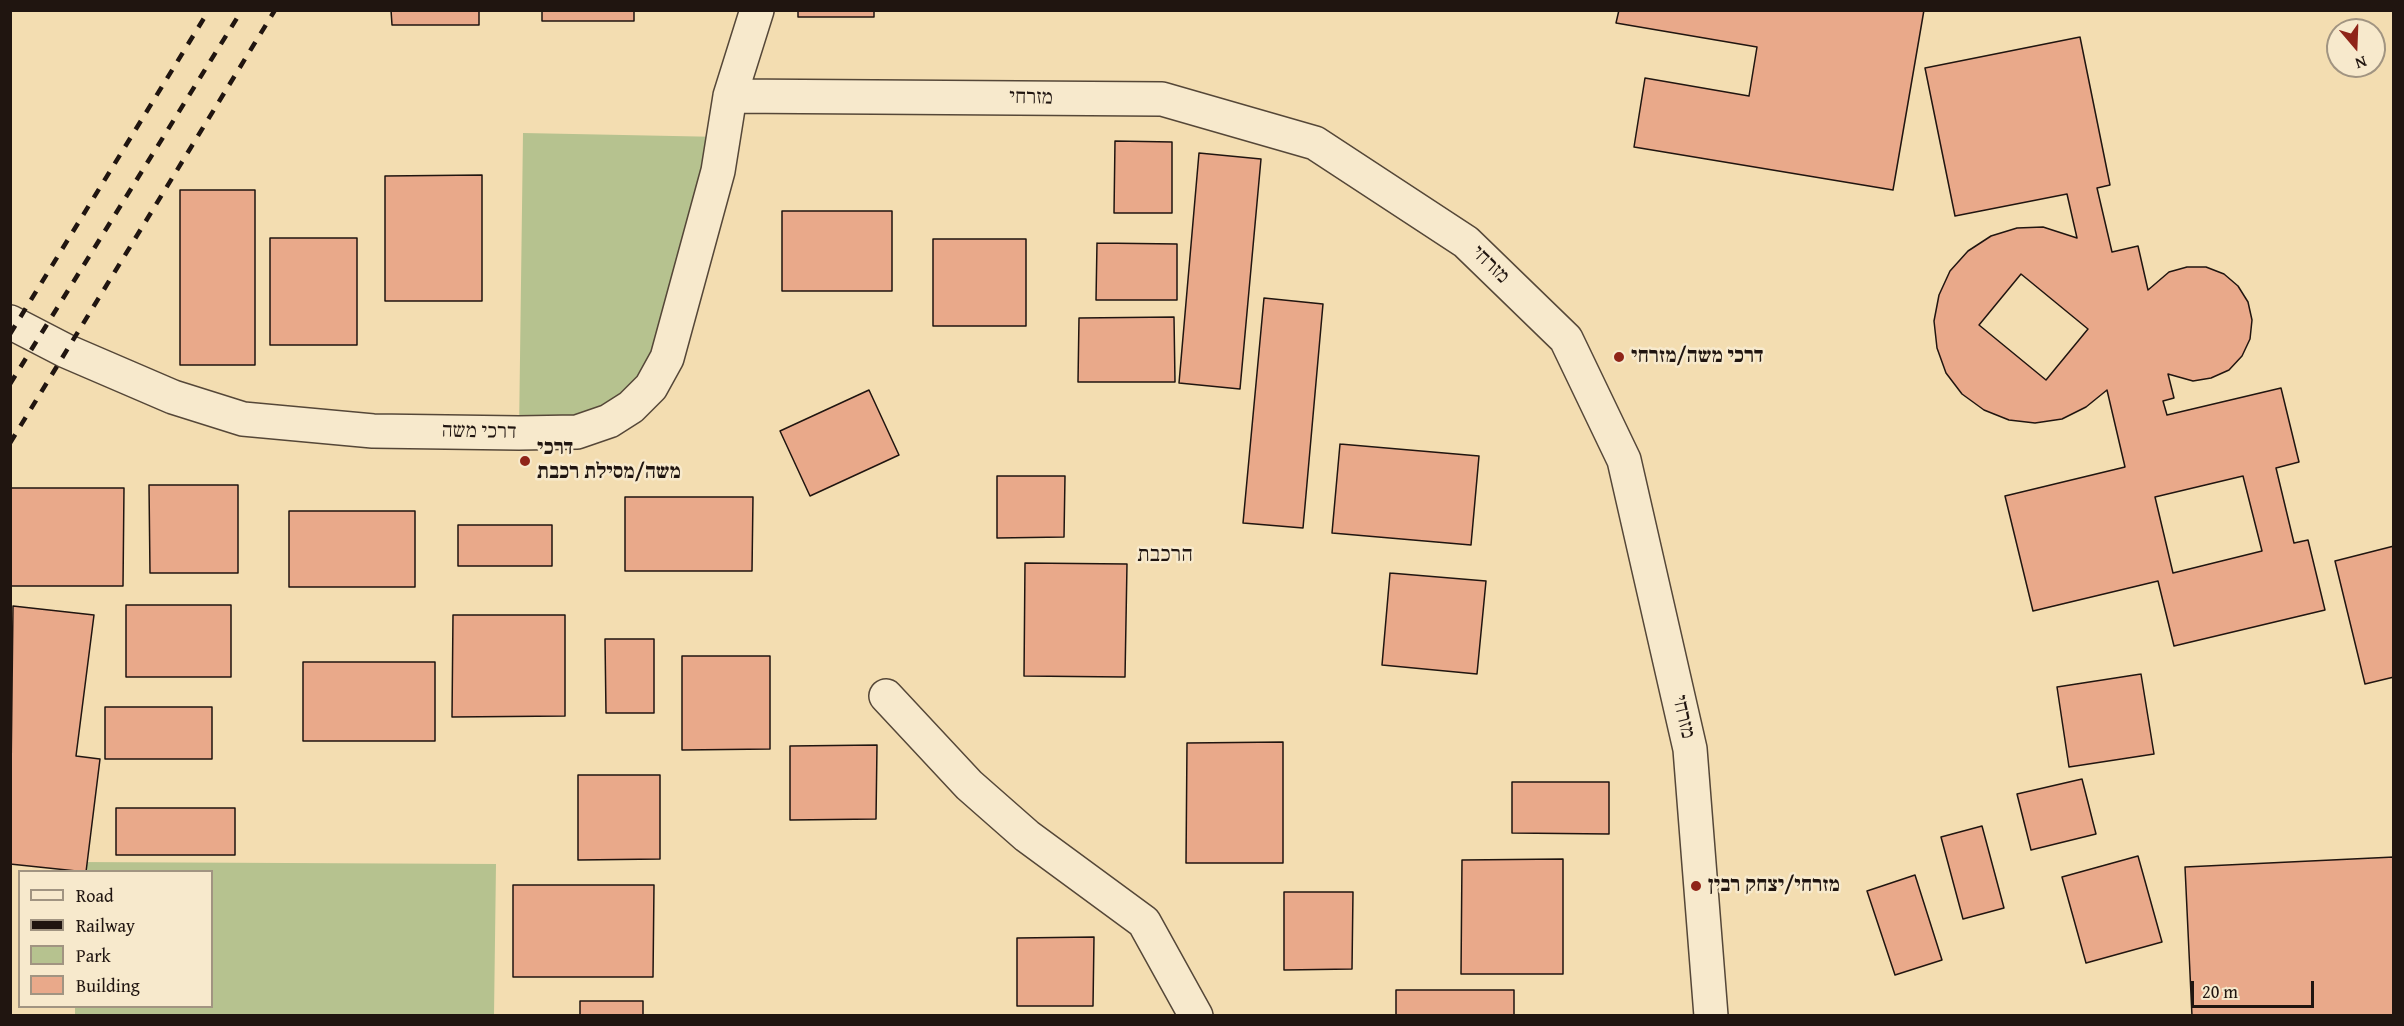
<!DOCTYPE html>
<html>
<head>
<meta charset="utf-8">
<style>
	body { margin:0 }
	#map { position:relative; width:2404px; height:1026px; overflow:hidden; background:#f3ddb1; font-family:"Gentium Book Plus",serif }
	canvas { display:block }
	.frame { position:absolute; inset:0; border:12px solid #201510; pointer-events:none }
	.legend { position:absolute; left:18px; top:870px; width:195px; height:138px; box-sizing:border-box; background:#f7e9cc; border:2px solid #a19481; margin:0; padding:8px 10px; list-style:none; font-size:18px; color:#201510 }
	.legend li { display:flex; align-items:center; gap:12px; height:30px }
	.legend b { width:30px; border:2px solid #a19481 }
	.north { position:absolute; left:2326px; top:18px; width:60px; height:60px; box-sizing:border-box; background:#f7e9cc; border:2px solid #a19481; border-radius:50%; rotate:161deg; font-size:16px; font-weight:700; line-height:24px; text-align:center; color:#201510 }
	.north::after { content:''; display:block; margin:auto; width:21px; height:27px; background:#8f2418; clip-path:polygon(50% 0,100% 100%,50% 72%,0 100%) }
	.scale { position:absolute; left:2191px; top:981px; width:123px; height:27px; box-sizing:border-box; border:3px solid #201510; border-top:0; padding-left:8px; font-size:18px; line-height:21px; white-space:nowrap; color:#201510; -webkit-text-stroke:4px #f7e9cc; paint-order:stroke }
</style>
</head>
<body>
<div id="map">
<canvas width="2404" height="1026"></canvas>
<div class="frame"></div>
<ul class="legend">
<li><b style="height:8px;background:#f7e9cc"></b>Road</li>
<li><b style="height:8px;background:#201510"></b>Railway</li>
<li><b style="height:16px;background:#b6c28f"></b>Park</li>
<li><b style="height:16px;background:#e9a98a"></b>Building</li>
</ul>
<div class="north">N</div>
<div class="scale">20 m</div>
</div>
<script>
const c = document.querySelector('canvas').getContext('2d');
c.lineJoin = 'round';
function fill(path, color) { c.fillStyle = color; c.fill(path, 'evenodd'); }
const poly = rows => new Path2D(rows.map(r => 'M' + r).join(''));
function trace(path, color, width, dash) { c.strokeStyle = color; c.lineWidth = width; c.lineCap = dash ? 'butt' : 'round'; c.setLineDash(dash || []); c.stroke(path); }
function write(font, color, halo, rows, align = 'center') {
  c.font = font + ' "Gentium Book Plus","Frank Ruhl Libre",serif'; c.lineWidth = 5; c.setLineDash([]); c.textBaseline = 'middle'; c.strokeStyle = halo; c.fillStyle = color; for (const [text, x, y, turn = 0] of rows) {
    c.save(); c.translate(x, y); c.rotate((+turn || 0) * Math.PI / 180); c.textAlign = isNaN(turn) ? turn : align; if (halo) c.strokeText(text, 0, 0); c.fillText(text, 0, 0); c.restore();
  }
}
fill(poly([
	[523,133,723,137,667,358,631,407,519,433],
	[76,862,496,864,494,1015,75,1016,75,1007,212,1006,212,872,76,871]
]), '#b6c28f');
const building = poly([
	[391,10,479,10,479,25,392,25,391,10],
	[542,10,634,10,634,21,542,21,542,10],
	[798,10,874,10,874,17,798,17,798,10],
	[1619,10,1924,10,1893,190,1634,147,1645,78,1749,96,1757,47,1616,23,1619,10],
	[2080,37,2110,185,2097,188,2112,252,2138,246,2148,290,2169,272,2187,267,2206,267,2224,274,2238,286,2248,302,2252,320,2250,339,2242,356,2229,370,2211,378,2193,381,2168,374,2174,398,2163,401,2167,415,2281,388,2299,462,2276,468,2294,543,2308,540,2325,610,2174,646,2158,581,2033,611,2005,496,2125,467,2107,390,2086,407,2062,419,2035,423,2009,420,1984,410,1962,394,1946,373,1937,348,1934,321,1939,295,1950,271,1968,251,1991,236,2017,228,2043,227,2077,238,2067,194,1955,216,1925,68,2080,37],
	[2021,274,2088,329,2046,380,1979,325,2021,274],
	[2243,476,2262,551,2173,573,2155,497,2243,476],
	[1115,141,1172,142,1172,213,1114,213,1115,141],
	[1199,153,1261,159,1240,389,1179,383,1199,153],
	[482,175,482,301,385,301,385,176,482,175],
	[180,190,255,190,255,365,180,365,180,190],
	[782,211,892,211,892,291,782,291,782,211],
	[270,238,357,238,357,345,270,345,270,238],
	[933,239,1026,239,1026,326,933,326,933,239],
	[1097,243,1177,244,1177,300,1096,300,1097,243],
	[1264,298,1323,304,1303,528,1243,523,1264,298],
	[1174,317,1175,382,1078,382,1079,318,1174,317],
	[869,390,899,455,810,496,780,431,869,390],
	[1340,444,1479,456,1471,545,1332,533,1340,444],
	[997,476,1065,476,1064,537,997,538,997,476],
	[149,485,238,485,238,573,150,573,149,485],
	[10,488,124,488,123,586,10,586,10,488],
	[625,497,753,497,752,571,625,571,625,497],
	[289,511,415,511,415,587,289,587,289,511],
	[458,525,552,525,552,566,458,566,458,525],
	[2394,546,2394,677,2365,684,2335,561,2394,546],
	[1025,563,1127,564,1125,677,1024,676,1025,563],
	[1390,573,1486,581,1477,674,1382,665,1390,573],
	[126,605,231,605,231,677,126,677,126,605],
	[13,606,94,615,76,756,100,759,86,872,10,864,13,606],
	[453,615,565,615,565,716,452,717,453,615],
	[605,639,654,639,654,713,606,713,605,639],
	[682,656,770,656,770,749,682,750,682,656],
	[303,662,435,662,435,741,303,741,303,662],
	[2141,674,2154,754,2069,767,2057,687,2141,674],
	[105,707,212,707,212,759,105,759,105,707],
	[1283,742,1283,863,1186,863,1187,743,1283,742],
	[877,745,876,819,790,820,790,746,877,745],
	[578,775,660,775,660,859,578,860,578,775],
	[2082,779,2096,834,2031,850,2017,794,2082,779],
	[1512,782,1609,782,1609,834,1512,833,1512,782],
	[116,808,235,808,235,855,116,855,116,808],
	[1982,826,2004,908,1963,919,1941,837,1982,826],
	[2138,856,2162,942,2086,963,2062,877,2138,856],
	[2394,857,2394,1016,2192,1016,2185,867,2394,857],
	[1563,859,1563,974,1461,974,1462,860,1563,859],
	[1915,875,1942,960,1895,975,1867,891,1915,875],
	[513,885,654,885,653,977,513,977,513,885],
	[1284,892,1353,892,1352,969,1284,970,1284,892],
	[1094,937,1093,1006,1017,1006,1017,938,1094,937],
	[1396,990,1514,990,1514,1016,1396,1016,1396,990],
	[580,1001,643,1001,643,1016,580,1016,580,1001]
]);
fill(building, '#e9a98a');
trace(building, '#201510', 1.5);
const minor = poly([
	[730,96,1162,99,1315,143,1466,242,1566,339,1624,460,1690,749,1711,1016],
	[10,322,66,351,173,397,243,419,373,431,519,433,577,432,609,421,631,407,651,387,667,358,718,171,730,96,757,10],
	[886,696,969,785,1027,836,1144,922,1196,1016]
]);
trace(minor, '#554738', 36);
trace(minor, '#f7e9cc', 33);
trace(poly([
	[10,334,209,10],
	[10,384,242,10],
	[10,443,275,10]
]), '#201510', 4.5, [10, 10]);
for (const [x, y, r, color] of [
	[1619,357,6,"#8f2418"],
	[525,461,6,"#8f2418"],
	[1696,886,6,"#8f2418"]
]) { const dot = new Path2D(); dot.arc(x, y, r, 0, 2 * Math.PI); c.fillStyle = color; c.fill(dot); trace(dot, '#f7e9cc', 2); }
write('21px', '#201510', '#f7e9cc', [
	["מזרחי",1031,98,1],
	["מזרחי",1490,265,44],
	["דרכי משה",479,432,1],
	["מזרחי",1683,717,77]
]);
write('bold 21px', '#201510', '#f7e9cc', [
	["דרכי משה/מזרחי",1631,357],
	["דרכי",537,449],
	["משה/מסילת רכבת",537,473],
	["מזרחי/יצחק רבין",1708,886]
], 'left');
write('22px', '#201510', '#f7e9cc', [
	["הרכבת",1165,555]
]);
</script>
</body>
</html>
